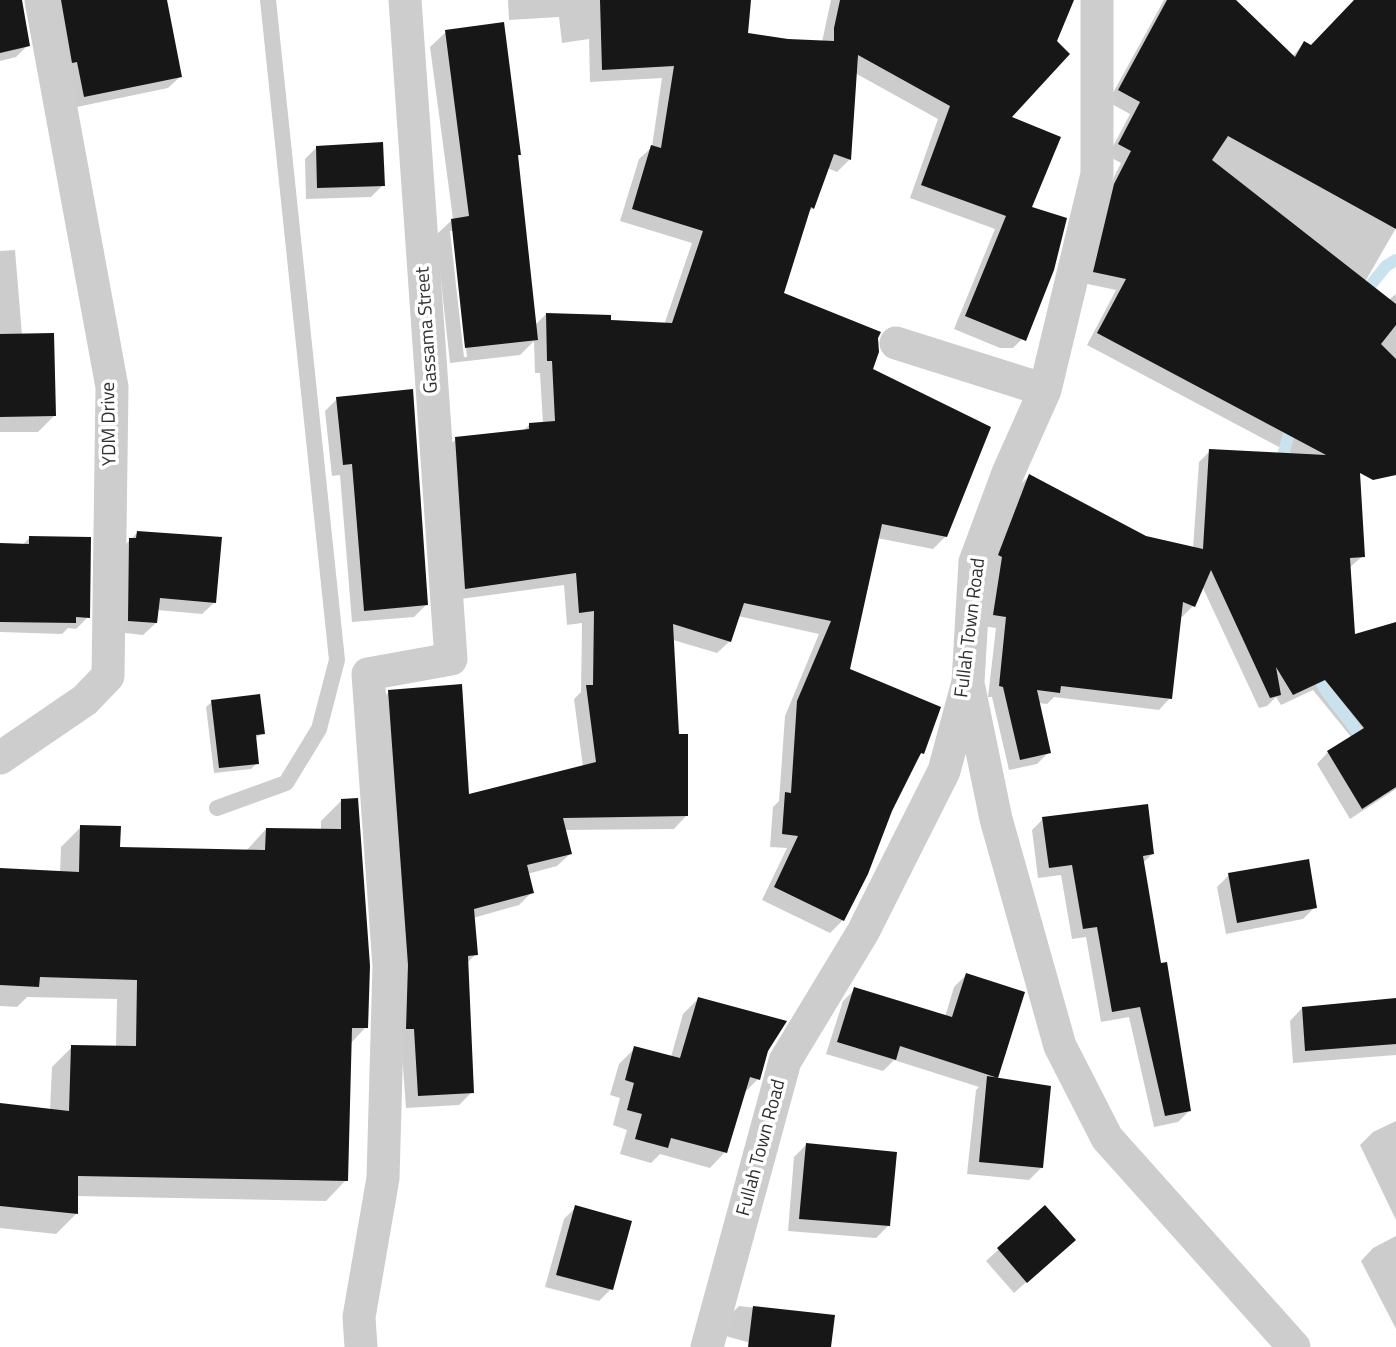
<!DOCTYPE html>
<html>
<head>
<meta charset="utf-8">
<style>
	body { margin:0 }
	canvas { display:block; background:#fff }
</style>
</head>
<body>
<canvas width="1396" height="1347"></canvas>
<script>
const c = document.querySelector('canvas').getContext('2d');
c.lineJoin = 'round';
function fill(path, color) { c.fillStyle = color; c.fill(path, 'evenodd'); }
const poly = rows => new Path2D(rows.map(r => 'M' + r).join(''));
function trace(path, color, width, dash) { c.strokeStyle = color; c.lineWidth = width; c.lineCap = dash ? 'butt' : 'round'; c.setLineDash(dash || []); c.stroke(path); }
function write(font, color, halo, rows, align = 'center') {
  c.font = font + ' "Titillium Web",sans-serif'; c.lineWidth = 7; c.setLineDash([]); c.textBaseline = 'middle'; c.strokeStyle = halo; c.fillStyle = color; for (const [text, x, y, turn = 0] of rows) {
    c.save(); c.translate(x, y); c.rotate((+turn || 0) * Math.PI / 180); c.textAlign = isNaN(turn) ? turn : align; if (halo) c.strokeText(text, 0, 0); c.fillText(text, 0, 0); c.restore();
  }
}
fill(poly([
	[0,0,21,0,28,45,16,57,0,61],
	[45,0,165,0,180,77,168,88,72,108],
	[508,0,743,0,746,34,788,40,822,42,831,0,1072,0,1009,118,1030,208,1026,335,1013,348,1000,348,954,329,995,229,910,198,938,119,855,73,850,159,837,172,827,168,813,208,807,213,782,294,870,370,946,536,933,549,877,538,848,670,922,753,917,759,891,811,843,920,830,933,762,900,787,848,770,847,773,807,779,801,785,716,819,634,738,616,730,641,717,653,673,640,678,736,686,816,674,829,564,830,570,854,557,866,527,874,532,892,519,905,473,918,476,954,466,964,472,1092,459,1105,406,1108,376,704,389,692,467,796,583,767,574,699,581,692,582,623,567,625,564,585,453,600,443,452,456,439,523,431,529,425,543,424,540,373,535,373,534,341,520,355,450,363,436,235,453,219,430,47,446,32,520,154,517,157,534,326,546,314,664,325,692,243,620,221,639,159,652,147,662,78,590,82,589,39,562,43,559,17,509,20],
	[450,231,454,231,467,357,464,357],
	[1164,0,1233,0,1292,57,1304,43,1311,47,1356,0,1396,0,1396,228,1325,351,1396,294,1396,473,1352,347,1363,556,1349,568,1354,636,1396,624,1396,789,1350,819,1317,764,1328,752,1352,738,1313,690,1281,705,1276,697,1267,706,1259,708,1202,586,1193,606,1182,617,1180,616,1170,698,1159,710,1054,697,1047,704,1038,703,1049,752,1037,764,1009,770,992,697,988,697,996,628,983,626,988,567,1018,487,1029,476,1146,537,1193,549,1199,462,1210,451,1294,455,1087,345,1116,290,1083,283,1104,197,1121,163,1108,156,1130,114,1108,102],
	[317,147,383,185,371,197,306,199,305,159],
	[15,250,22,335,54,416,38,432,0,432,0,251],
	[337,399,426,605,414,617,352,622,340,475,332,476,325,411],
	[138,532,215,602,202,614,157,610,156,623,143,635,117,632,118,552],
	[29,538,88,617,76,629,68,628,62,634,0,632,0,545,22,546],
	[212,702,263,733,254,739,257,763,251,769,214,773,206,707],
	[341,801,366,1027,350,1044,346,1180,326,1201,76,1196,76,1214,56,1234,0,1228,0,1105,50,1111,52,1067,72,1047,116,1047,117,999,27,997,17,1007,0,1006,0,870,60,873,61,847,81,827,118,849,246,851,266,829,321,830,321,821],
	[1043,819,1152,854,1142,864,1189,1111,1178,1122,1154,1127,1129,1017,1101,1022,1086,937,1072,939,1061,875,1038,878,1032,830],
	[1229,875,1315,907,1303,919,1226,934,1217,887],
	[966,975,1023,995,996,1079,1041,1168,1029,1180,967,1174,976,1090,979,1087,894,1060,883,1071,826,1054,843,1001,855,989,945,1017,954,987],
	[699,998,767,1051,758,1079,742,1095,725,1152,710,1168,660,1154,651,1163,620,1154,627,1130,613,1125,620,1098,610,1095,619,1064,635,1048,671,1057,683,1014],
	[1396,1000,1396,1055,1293,1063,1290,1021,1302,1008],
	[1396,1121,1396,1220,1360,1145,1373,1132],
	[806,1145,888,1226,876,1238,788,1231,794,1157],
	[576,1207,611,1289,599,1301,545,1287,564,1219],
	[1045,1207,1061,1251,1014,1293,986,1261],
	[1396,1236,1396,1329,1361,1261,1373,1248],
	[739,1306,833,1317,829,1347,765,1347,722,1335,727,1318]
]), '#0003');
trace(poly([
	[1361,297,1386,266,1396,260],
	[1280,466,1293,419],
	[1315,669,1324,688,1366,743]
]), '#cae2ed', 12);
fill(poly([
	[0,0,22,0,30,46,0,53],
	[61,0,167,0,182,77,84,97,77,62,72,63],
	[600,0,751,0,748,33,788,39,834,41,834,28,840,0,1074,0,1057,41,1070,54,1012,117,1061,137,1032,207,1067,218,1054,270,1026,341,965,316,1006,216,921,185,950,106,858,55,851,160,834,154,814,209,811,207,784,293,881,332,878,338,879,352,873,369,991,427,947,537,882,524,850,669,941,707,924,754,921,753,892,811,868,874,844,921,774,887,798,836,782,834,785,792,791,793,797,701,831,621,744,603,731,642,673,624,679,734,688,734,688,816,563,818,572,854,527,865,534,893,474,909,478,955,468,956,474,1093,418,1096,414,1029,406,1029,408,965,388,690,462,684,469,794,596,762,586,685,593,685,594,611,579,613,576,573,465,589,455,437,529,429,529,423,555,421,552,361,547,361,546,313,611,315,611,320,672,323,703,231,632,209,651,145,661,148,674,66,602,70],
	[1167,0,1236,0,1295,57,1304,41,1311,45,1354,0,1396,0,1396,229,1228,136,1212,160,1396,304,1396,325,1381,344,1396,359,1396,475,1373,480,1360,473,1365,557,1350,558,1355,634,1396,622,1396,787,1362,809,1327,751,1364,728,1325,680,1293,695,1276,667,1281,695,1270,698,1211,570,1195,607,1183,602,1172,699,1061,686,1060,693,1037,690,1051,753,1020,760,1003,687,999,686,1006,617,993,615,1002,557,998,555,1029,474,1146,536,1203,549,1209,449,1326,455,1097,333,1126,279,1093,272,1114,184,1131,151,1118,144,1140,102,1118,90],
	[504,22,521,155,518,155,538,340,465,348,451,219,469,216,445,30],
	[383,142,385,186,317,188,316,146],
	[54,333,56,416,0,417,0,334],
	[413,389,428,605,364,611,352,464,343,465,336,397],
	[137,531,222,537,216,603,160,598,157,623,128,621,129,538,136,538],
	[29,536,91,537,90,618,76,617,76,623,0,622,0,543,29,544],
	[260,694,265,734,256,735,259,764,219,768,211,700],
	[358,798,370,966,368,1028,352,1028,348,1181,78,1176,78,1214,0,1206,0,1103,69,1111,71,1045,136,1046,137,980,40,977,39,987,0,985,0,868,79,872,80,825,121,826,120,847,265,850,266,828,341,829,341,799],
	[1148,804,1154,854,1143,856,1161,963,1167,962,1191,1111,1165,1116,1140,1007,1112,1012,1097,927,1083,929,1072,865,1049,868,1042,817],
	[1309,859,1317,908,1237,923,1228,873],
	[966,973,1025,992,998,1078,900,1046,896,1060,837,1042,854,987,952,1017],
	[698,997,787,1021,768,1051,760,1080,750,1077,727,1153,671,1138,668,1148,635,1139,642,1114,627,1110,634,1083,625,1080,634,1046,680,1058],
	[1396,998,1396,1044,1305,1051,1302,1007],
	[987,1076,1051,1086,1043,1168,979,1162],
	[806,1143,897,1152,890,1226,799,1219],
	[575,1205,632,1221,613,1290,556,1275],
	[1045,1205,1076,1240,1027,1283,997,1248],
	[753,1306,835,1315,831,1347,748,1347]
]), '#171717');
trace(poly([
	[217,808,286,783,319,729,337,660,268,0]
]), '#cdcdcd', 16);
trace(poly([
	[896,343,1045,390],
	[969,688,996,819,1060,1046,1107,1138,1294,1347],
	[0,758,85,700,108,676,112,387,41,0],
	[361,1347,359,1317,383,1178,389,966,368,674,451,659,405,0],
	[707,1347,785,1061,863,932,944,771,968,682,975,562,1008,473,1045,390,1097,174,1097,0]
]), '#cdcdcd', 33);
write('19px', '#303030', '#fff', [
	["Gassama Street",428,330,-94],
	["YDM Drive",110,424,-91],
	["Fullah Town Road",971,628,-83],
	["Fullah Town Road",762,1148,-75]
]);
</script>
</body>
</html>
